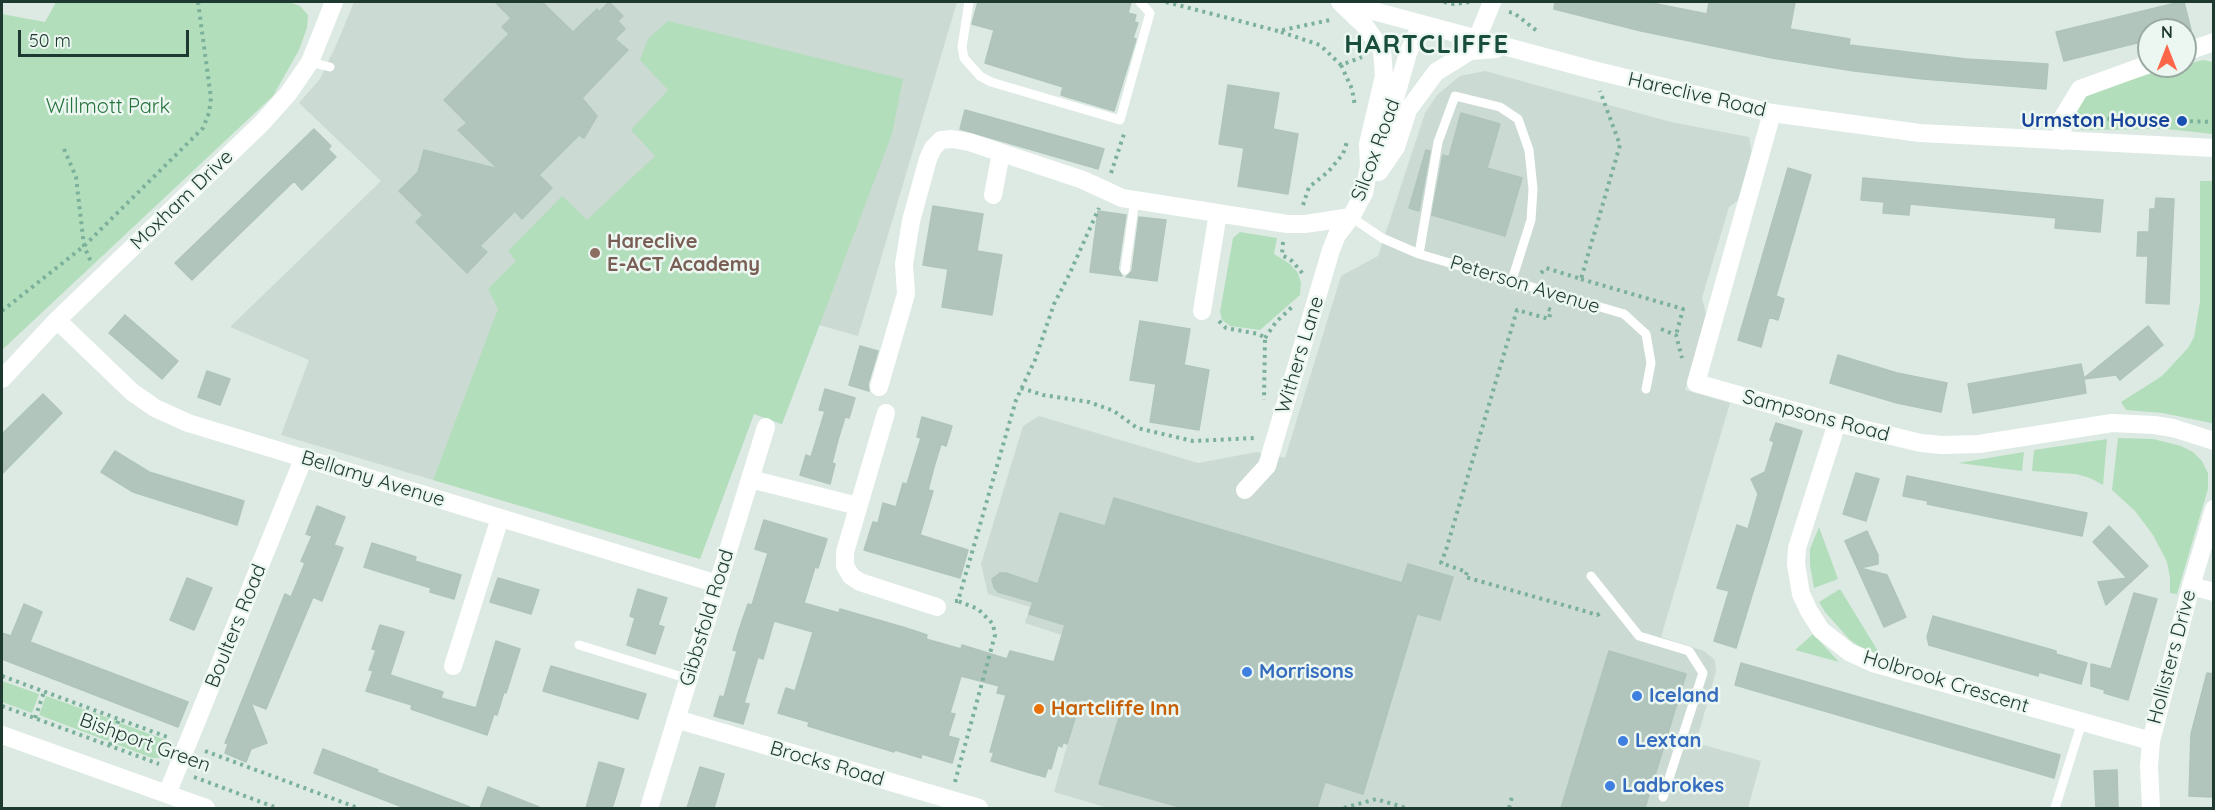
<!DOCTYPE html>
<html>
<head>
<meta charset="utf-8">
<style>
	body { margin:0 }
	#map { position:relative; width:2215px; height:810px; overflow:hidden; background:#ddeae3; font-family:Quicksand,sans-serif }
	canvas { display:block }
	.frame { position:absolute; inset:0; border:3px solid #1e3a30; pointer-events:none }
	.north { position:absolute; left:2137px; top:18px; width:60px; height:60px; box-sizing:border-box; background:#edf7f1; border:2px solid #9aaba4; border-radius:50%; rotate:0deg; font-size:16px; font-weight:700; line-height:24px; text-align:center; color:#1e3a30 }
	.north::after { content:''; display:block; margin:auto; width:21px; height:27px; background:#fc6749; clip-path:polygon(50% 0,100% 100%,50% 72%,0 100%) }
	.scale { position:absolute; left:18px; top:30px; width:171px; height:27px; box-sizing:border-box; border:3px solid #1e3a30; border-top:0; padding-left:8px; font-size:18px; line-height:21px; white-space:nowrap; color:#1e3a30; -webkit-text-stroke:4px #edf7f1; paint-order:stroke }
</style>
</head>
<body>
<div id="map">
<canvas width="2215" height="810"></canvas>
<div class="frame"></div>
<div class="north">N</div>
<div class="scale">50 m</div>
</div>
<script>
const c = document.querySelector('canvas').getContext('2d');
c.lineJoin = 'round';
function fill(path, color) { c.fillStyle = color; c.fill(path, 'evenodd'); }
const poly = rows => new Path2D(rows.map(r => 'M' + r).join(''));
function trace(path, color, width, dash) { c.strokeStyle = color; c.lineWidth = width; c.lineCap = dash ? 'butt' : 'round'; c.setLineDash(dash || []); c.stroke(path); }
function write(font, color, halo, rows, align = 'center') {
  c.font = font + ' Quicksand,sans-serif'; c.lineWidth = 5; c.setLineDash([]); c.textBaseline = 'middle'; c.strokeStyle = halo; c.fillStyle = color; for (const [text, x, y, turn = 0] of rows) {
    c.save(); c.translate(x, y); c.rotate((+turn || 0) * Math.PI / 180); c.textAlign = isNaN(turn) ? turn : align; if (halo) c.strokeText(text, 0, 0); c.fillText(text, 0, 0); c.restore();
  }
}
fill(poly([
	[354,2,957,2,858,336,819,325,782,424,754,414,700,559,281,435,309,360,230,327,381,181,299,103,320,79,338,41],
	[1485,71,1671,122,1749,137,1752,155,1741,198,1729,207,1702,298,1706,314,1685,390,1730,403,1661,637,1704,651,1715,660,1716,671,1696,743,1761,761,1748,808,1108,808,1054,792,1095,646,1025,623,1030,607,988,594,981,564,1023,426,1039,416,1198,463,1257,452,1285,458,1341,276,1378,256,1425,113,1437,95,1460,76]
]), '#cbdad2');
fill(poly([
	[56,2,289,2,300,6,308,15,307,28,299,50,273,96,2,350,2,14,45,22],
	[668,21,903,79,892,134,782,424,754,414,700,559,433,480,498,309,488,289,516,261,508,251,562,196,587,220,655,156,631,130,668,90,640,60,648,39],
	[2203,60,2213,62,2213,134,2166,129,2082,130,2077,124,2077,105,2088,90],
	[2200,181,2214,181,2214,423,2211,423,2163,413,2126,410,2121,402,2162,376,2188,348,2194,337,2200,302],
	[1240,232,1277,238,1274,254,1290,264,1298,273,1301,283,1300,295,1260,330,1230,326,1222,320,1220,312,1233,238],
	[2118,438,2153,439,2181,446,2193,452,2202,461,2208,473,2208,489,2177,594,2170,593,2170,578,2167,562,2153,535,2135,511,2112,490],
	[2107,439,2103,485,2090,478,2076,474,2032,471,2034,450],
	[2024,452,2022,471,1958,463],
	[1819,527,1838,579,1814,588,1810,565,1810,549],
	[1840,589,1881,656,1859,646,1850,640,1825,612,1819,602],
	[1813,634,1839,662,1795,650],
	[2,681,39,694,32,713,2,702],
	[46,696,117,721,108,741,39,715],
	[120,723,174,743,167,755,160,758,152,758,113,743]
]), '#b3debc');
const building = poly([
	[495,2,542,2,573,32,597,9,599,12,609,2,623,16,618,21,625,29,615,39,628,50,582,98,597,116,584,138,579,135,539,175,552,188,522,219,515,211,480,246,487,252,467,273,416,222,423,215,399,191,418,172,424,150,498,169,458,130,467,123,444,100,509,34,502,27,511,18,495,2],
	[978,2,1131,2,1128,13,1136,15,1134,22,1138,23,1133,38,1136,39,1114,111,1061,95,1063,87,985,63,994,30,972,24,978,2],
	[1555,2,1647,2,1707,14,1709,2,1795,2,1790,29,1850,39,1849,45,1966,59,2048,64,2046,89,1923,79,1854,71,1772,58,1641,31,1554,9,1555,2],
	[2180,2,2184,2,2191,30,2149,30,2149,40,2064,61,2056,32,2180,2],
	[1228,85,1279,93,1273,129,1298,134,1288,194,1238,186,1244,148,1219,144,1228,85],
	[965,110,1104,149,1098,169,960,129,965,110],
	[1461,113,1500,124,1487,168,1522,178,1505,236,1432,215,1443,155,1449,157,1461,113],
	[314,129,331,146,328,149,336,157,302,190,294,181,192,280,175,263,314,129],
	[1426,150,1430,151,1419,211,1409,208,1426,150],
	[1788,168,1811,175,1776,296,1784,299,1778,320,1769,317,1761,347,1738,340,1788,168],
	[1863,178,2103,200,2100,232,2055,228,2056,218,1910,204,1909,215,1883,213,1884,202,1861,200,1863,178],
	[2156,198,2174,199,2169,304,2146,303,2148,256,2137,256,2138,232,2149,232,2150,209,2155,209,2156,198],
	[933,206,983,214,977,251,1002,255,992,315,942,307,948,269,923,265,933,206],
	[1098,211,1126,215,1118,269,1122,276,1090,272,1098,211],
	[1139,217,1166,220,1157,281,1126,277,1132,271,1139,217],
	[125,315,178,361,162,379,109,333,125,315],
	[1140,321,1190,329,1184,365,1209,370,1199,430,1150,422,1156,384,1130,380,1140,321],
	[2148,326,2163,345,2120,380,2116,375,2084,379,2086,393,1973,413,1968,384,2081,364,2084,378,2148,326],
	[860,346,878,351,868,384,869,391,849,385,860,346],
	[1838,355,1897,373,1947,383,1941,412,1897,403,1830,383,1838,355],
	[207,371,230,379,220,405,198,397,207,371],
	[825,389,855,398,849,418,845,417,838,440,832,463,835,464,830,484,800,475,806,455,811,457,825,411,819,410,825,389],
	[43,394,62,413,2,474,2,434,43,394],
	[922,417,952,426,946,446,941,444,934,467,928,490,933,491,920,535,968,550,960,578,864,550,873,522,878,523,883,503,896,507,903,483,907,484,921,438,917,437,922,417],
	[1776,423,1802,431,1736,648,1714,641,1729,591,1717,588,1737,525,1748,529,1758,494,1751,479,1765,472,1774,442,1770,440,1776,423],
	[115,451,149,472,244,501,237,525,133,492,101,472,115,451],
	[1856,473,1879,479,1866,521,1843,514,1856,473],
	[1907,476,2087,513,2082,536,1927,504,1928,501,1903,496,1907,476],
	[1114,498,1402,583,1408,564,1453,577,1440,620,1417,614,1363,794,1325,782,1317,808,1183,808,1099,784,1121,711,1081,699,1067,744,1063,742,1062,747,1058,745,1051,769,1048,768,1045,777,1027,772,991,761,994,752,990,752,1006,695,997,693,999,686,961,676,950,713,955,714,948,736,959,739,952,763,922,754,921,758,895,750,894,752,808,726,809,722,778,713,786,688,795,691,813,632,774,621,763,659,758,657,744,703,749,704,743,724,714,716,720,696,724,697,737,651,733,650,739,630,748,604,752,605,768,553,755,549,764,520,827,539,818,568,815,567,804,603,839,613,840,609,906,628,927,635,926,639,961,649,962,645,1007,659,1010,651,1054,662,1065,625,1029,614,1033,602,998,592,994,587,992,579,1000,573,1006,573,1038,584,1060,513,1105,526,1114,498],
	[317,506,345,517,334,545,343,548,322,601,313,597,266,709,251,703,267,743,251,749,246,762,225,753,228,744,225,743,285,594,291,597,305,563,301,561,312,536,306,534,317,506],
	[2109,526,2148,566,2106,605,2098,582,2127,578,2093,542,2109,526],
	[1867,531,1878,555,1878,564,1860,568,1887,575,1906,617,1884,627,1845,541,1867,531],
	[372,543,416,557,415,561,461,575,454,599,430,592,431,588,364,567,372,543],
	[187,578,212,588,194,630,170,620,187,578],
	[498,578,539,590,531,614,490,602,498,578],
	[638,589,667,598,658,625,664,627,655,654,627,645,635,618,630,616,638,589],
	[2134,593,2157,599,2128,700,2104,693,2105,690,2091,686,2091,664,2111,669,2134,593],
	[24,604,42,612,30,642,188,702,178,727,2,659,2,633,11,636,24,604],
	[1933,616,2056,651,2056,654,2087,663,2081,684,2039,672,2038,676,1929,645,1927,637,1933,616],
	[380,625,404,632,390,675,443,692,441,698,476,708,496,641,520,649,506,693,504,692,497,715,494,714,487,735,411,709,412,705,366,691,373,671,369,670,376,650,372,649,380,625],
	[1609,651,1686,674,1645,808,1561,808,1609,651],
	[1741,663,2060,755,2054,778,1735,685,1741,663],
	[551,666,646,694,638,719,543,691,551,666],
	[2207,673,2214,674,2212,797,2189,796,2191,734,2207,673],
	[323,749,378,770,377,772,470,807,470,808,405,808,314,773,323,749],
	[599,762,624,769,616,796,612,808,586,808,599,762],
	[700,767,724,774,714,808,687,808,700,767],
	[2117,770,2118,808,2096,808,2094,771,2117,770],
	[488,787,539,807,538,808,480,808,488,787]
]);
fill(building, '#b2c5bc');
trace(building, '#afc4ba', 1.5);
trace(poly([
	[1166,2,1278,31,1330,20],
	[1444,2,1454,4,1470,2],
	[1509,12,1514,13,1537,31,1536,34],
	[1281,32,1320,45,1341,65,1362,57],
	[1341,65,1352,89,1355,106],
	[2085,118,2214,122],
	[64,149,76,177,84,246,91,262],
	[1111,173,1124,134],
	[1303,205,1309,187,1328,172,1343,154,1347,142],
	[1283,242,1282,255,1292,261,1304,275],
	[1541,273,1546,268,1581,279,1620,145,1600,91],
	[1581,279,1683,309,1676,335],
	[1548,309,1551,310,1549,319,1517,310,1446,550,1441,563,1467,572,1465,577,1581,610,1597,615,1601,613],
	[2,311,84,246,203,128,209,113,211,98,198,2],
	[1219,321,1226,328,1259,334,1265,338,1264,400],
	[1661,329,1676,335,1682,358],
	[1265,338,1276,322,1292,307],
	[1021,388,1043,395,1089,402,1114,411,1137,428,1193,441,1256,438],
	[955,601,958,601,1016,400,1035,360,1054,304,1069,275,1099,208],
	[2,676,170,738],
	[2,706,159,764],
	[35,718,44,692],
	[110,745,119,719],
	[205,751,358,808],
	[194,777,277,808],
	[955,782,995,635,993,624,978,609,958,601],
	[1344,808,1376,799,1406,808],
	[1509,808,1512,797]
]), '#7bb09b', 4, [3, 4.5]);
trace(poly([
	[969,2,962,47,964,58,980,76,991,82,1120,120,1150,13,1140,2],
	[310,62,330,67],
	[1351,217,1382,238,1419,254,1624,314,1646,334,1651,363,1646,389],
	[1419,254,1438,142,1455,96,1500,107,1518,119,1529,150,1533,189,1531,220,1512,280],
	[1125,270,1135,199],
	[1591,576,1639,636,1689,651,1703,673,1663,797],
	[579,645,689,679],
	[2055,808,2082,722]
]), '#fff', 9);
trace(poly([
	[1340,2,1593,70,1772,113,1920,133,2214,148],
	[1341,3,1365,26,1382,50,1384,76,1368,144,1369,167],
	[1477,39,1492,2],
	[2185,52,2214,42],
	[1772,113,1696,383,1837,423,1921,443,1942,445,1979,444,2112,423,2154,425,2173,428,2214,441],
	[2062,141,2063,117,2080,89,2149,64],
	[1379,172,1396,147,1408,110,1436,72,1470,51,1496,49],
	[993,195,1001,153],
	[1202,311,1218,213],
	[57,320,132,392,155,408,188,423,718,584],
	[2,379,57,320,261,124,288,94,310,62,334,2],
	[879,387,906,294,904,264,911,221,928,159,933,148,941,140,952,139,969,142,1083,180,1122,198,1287,224,1305,224,1351,217,1364,193,1369,167,1381,148,1408,53,1421,25],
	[886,413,845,552,845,566,851,576,860,582,937,607],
	[1837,423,1797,548,1796,564,1801,594,1809,611,1821,630,1849,652,1873,663,2151,741],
	[750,479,858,506],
	[1245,490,1267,466,1331,250,1337,235,1351,217],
	[2191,586,2214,592],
	[453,666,500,518],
	[676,719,979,808],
	[2,735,206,808],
	[167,794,304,457],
	[649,808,766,427],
	[2151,808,2149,766,2151,741,2191,586,2214,509]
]), '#fff', 18);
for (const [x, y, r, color] of [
	[2182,121,6,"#1a4fb4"],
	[595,253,6,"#8d6e63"],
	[1247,672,6,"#3f7fe0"],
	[1637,696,6,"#3f7fe0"],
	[1039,709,6,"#e8710a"],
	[1623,741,6,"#3f7fe0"],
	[1610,786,6,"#3f7fe0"]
]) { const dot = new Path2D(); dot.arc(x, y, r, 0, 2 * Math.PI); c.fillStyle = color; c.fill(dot); trace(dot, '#edf7f1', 2); }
write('20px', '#1e3a30', '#edf7f1', [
	["Hareclive Road",1697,95,13],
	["Silcox Road",1376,150,-70],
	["Moxham Drive",182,200,-44],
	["Peterson Avenue",1525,285,17],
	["Withers Lane",1300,355,-73],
	["Sampsons Road",1816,416,15],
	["Bellamy Avenue",373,479,17],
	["Gibbsfold Road",707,618,-73],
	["Boulters Road",236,626,-68],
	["Hollisters Drive",2172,657,-75],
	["Holbrook Crescent",1946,682,17],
	["Bishport Green",145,743,20],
	["Brocks Road",827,764,16]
]);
write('20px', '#25743e', '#edf7f1', [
	["Willmott Park",108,107]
]);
write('bold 20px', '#164399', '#edf7f1', [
	["Urmston House",2170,121]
], 'right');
write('bold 20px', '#785e54', '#edf7f1', [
	["Hareclive",607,242],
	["E-ACT Academy",607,265]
], 'left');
write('bold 20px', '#366cbe', '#edf7f1', [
	["Morrisons",1259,672],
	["Iceland",1649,696],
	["Lextan",1635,741],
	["Ladbrokes",1622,786]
], 'left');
write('bold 20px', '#c56008', '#edf7f1', [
	["Hartcliffe Inn",1051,709]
], 'left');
c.letterSpacing = '1.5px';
write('bold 26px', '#194d3d', '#edf7f1', [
	["HARTCLIFFE",1427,45]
]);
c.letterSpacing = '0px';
</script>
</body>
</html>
